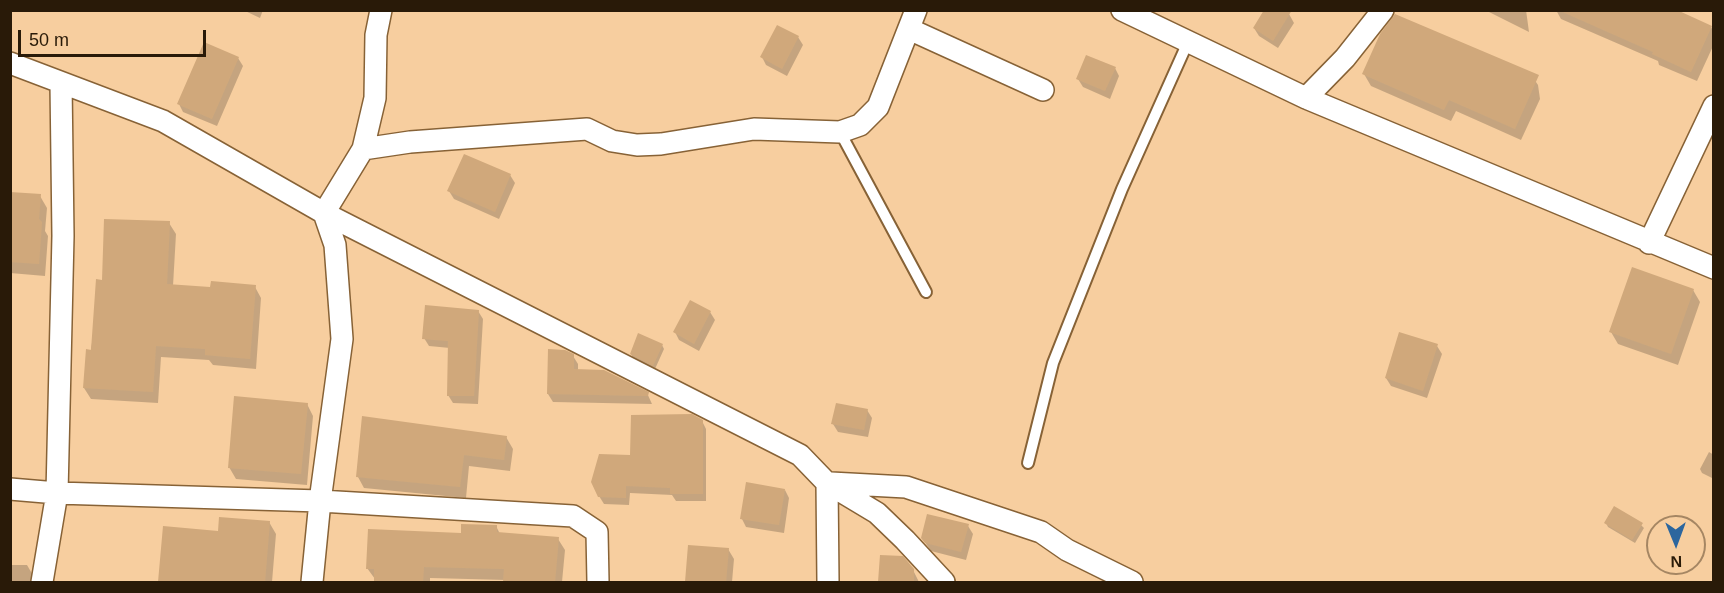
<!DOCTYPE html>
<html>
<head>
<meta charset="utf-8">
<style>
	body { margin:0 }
	#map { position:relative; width:1724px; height:593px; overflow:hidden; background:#f7ce9f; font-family:Arial,sans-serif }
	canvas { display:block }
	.frame { position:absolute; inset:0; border:12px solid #291a08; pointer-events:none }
	.north { position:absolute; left:1646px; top:515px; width:60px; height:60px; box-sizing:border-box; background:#f7ce9f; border:2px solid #a58663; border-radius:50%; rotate:179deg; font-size:16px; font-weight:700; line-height:24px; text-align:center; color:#291a08 }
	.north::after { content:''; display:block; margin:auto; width:21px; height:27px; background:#2c669e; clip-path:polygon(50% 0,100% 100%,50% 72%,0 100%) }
	.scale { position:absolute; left:18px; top:30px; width:188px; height:27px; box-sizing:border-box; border:3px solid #291a08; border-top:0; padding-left:8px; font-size:18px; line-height:21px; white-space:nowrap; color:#291a08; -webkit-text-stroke:4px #f7ce9f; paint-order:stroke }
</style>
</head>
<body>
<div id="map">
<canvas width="1724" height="593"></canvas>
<div class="frame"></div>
<div class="north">N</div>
<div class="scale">50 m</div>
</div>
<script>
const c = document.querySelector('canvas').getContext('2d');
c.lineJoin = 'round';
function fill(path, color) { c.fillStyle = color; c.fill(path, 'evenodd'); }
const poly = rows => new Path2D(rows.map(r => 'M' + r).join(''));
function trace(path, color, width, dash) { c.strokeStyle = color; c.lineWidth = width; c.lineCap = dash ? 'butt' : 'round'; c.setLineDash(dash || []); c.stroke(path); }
fill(poly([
	[243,10,263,10,260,18],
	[1485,10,1526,10,1529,32],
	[1556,10,1674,10,1711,27,1714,32,1714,44,1697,81,1659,65,1658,61,1561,19],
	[1289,14,1294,23,1278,48,1259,36,1254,28],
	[798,37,803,45,787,76,766,65,762,57],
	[238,58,243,66,217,126,183,112,179,104],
	[1115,68,1119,76,1110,99,1083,87,1078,79],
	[1530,73,1538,85,1540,99,1521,140,1456,111,1451,121,1371,86,1364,74],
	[510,175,515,183,499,219,454,199,449,191],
	[10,194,40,196,47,208,45,231,48,236,45,276,10,273],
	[169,223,176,234,173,286,212,288,255,287,261,298,256,369,213,365,209,360,161,357,158,403,91,399,84,388,103,281],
	[1693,290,1700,302,1678,365,1618,344,1611,332],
	[478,311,483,319,478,404,453,403,448,395,450,348,429,346,424,338],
	[710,312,715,320,699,351,679,340,675,332],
	[662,345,664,349,655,369,633,358,631,354],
	[1437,346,1442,354,1427,398,1391,386,1386,378],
	[573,356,578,364,578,371,647,393,652,404,553,402,548,394],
	[307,404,313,416,307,485,236,479,229,467],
	[867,410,872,418,868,437,838,432,833,424],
	[702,421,706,429,706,501,676,501,672,495,630,493,629,505,604,504,599,496],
	[506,437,513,449,510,471,469,466,466,498,364,488,358,477],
	[1709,452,1714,455,1714,479,1702,473,1700,469],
	[785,490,789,498,784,533,746,527,742,519],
	[269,522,276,534,272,582,160,582,164,528,220,532],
	[1606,523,1641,525,1644,528,1635,543,1608,527],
	[496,526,500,534,558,539,565,550,562,582,504,582,505,580,430,578,430,582,375,582,375,579,367,568,462,534],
	[968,526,973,534,966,560,931,551,922,538],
	[689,546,728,549,734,559,732,582,686,582],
	[882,556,913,570,919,582,880,582],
	[10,565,27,565,34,577,34,582,10,582]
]), '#0003');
fill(poly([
	[1264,10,1292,10,1273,41,1253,28],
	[1558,10,1677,10,1712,26,1691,72,1652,54,1653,52],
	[1395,14,1539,75,1515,129,1449,100,1444,110,1362,74,1380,34],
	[777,25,799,36,782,69,760,57],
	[204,42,239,57,212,119,177,104],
	[1086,55,1116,67,1105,91,1076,79],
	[464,154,511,174,495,212,447,191],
	[10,192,41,194,39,219,42,222,39,264,10,262],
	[104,219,170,221,167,284,210,287,211,281,256,285,250,359,205,355,205,349,156,346,153,392,83,388,86,349,91,350,96,279,102,280],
	[1632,267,1694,289,1671,354,1609,332],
	[690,300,711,311,694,344,673,332],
	[425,305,479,310,474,396,447,396,448,341,422,339],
	[1399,332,1438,344,1423,391,1385,378],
	[638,333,663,344,653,366,630,354],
	[548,349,565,350,574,354,574,369,604,370,649,392,648,396,547,394],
	[234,396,308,403,301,474,228,468],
	[836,403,868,409,864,430,831,424],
	[692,414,703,420,703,494,670,494,670,488,626,486,626,498,598,497,591,482,599,454,630,455,631,415],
	[362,416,507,436,504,460,464,455,460,487,356,477],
	[746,482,785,489,779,525,740,519],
	[1614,506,1643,523,1632,540,1604,523],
	[927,514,969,524,961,552,925,543,921,538],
	[219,517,270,521,265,582,158,582,163,526,218,531],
	[461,524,497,525,497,532,559,537,555,582,503,582,504,569,424,567,423,582,374,582,374,569,366,569,368,529,461,533],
	[688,545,729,548,726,582,685,582],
	[880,555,903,556,914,569,914,582,878,582]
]), '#d0a87b');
const lane = poly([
	[840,132,926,292],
	[1028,463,1053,363,1122,189,1188,42]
]);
const street = poly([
	[1122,10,1306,98,1714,268],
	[909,29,1043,90],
	[10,63,163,121,324,213,800,455,827,483,877,513,905,540,944,582],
	[1306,98,1345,58,1383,10],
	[363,149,410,142,587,129,612,141,637,145,661,144,754,129,840,132,860,125,878,107,916,10],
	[1649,243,1714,106],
	[827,483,828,582],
	[831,483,906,487,1041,532,1067,550,1132,582],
	[10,489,57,493,320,501,573,516,597,532,598,582],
	[42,582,57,493,63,236,61,83],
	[312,582,320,501,342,339,335,245,324,213,363,149,375,98,376,35,381,10]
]);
trace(lane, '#876236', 14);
trace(street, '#876236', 24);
trace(lane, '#fff', 10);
trace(street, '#fff', 21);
</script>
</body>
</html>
